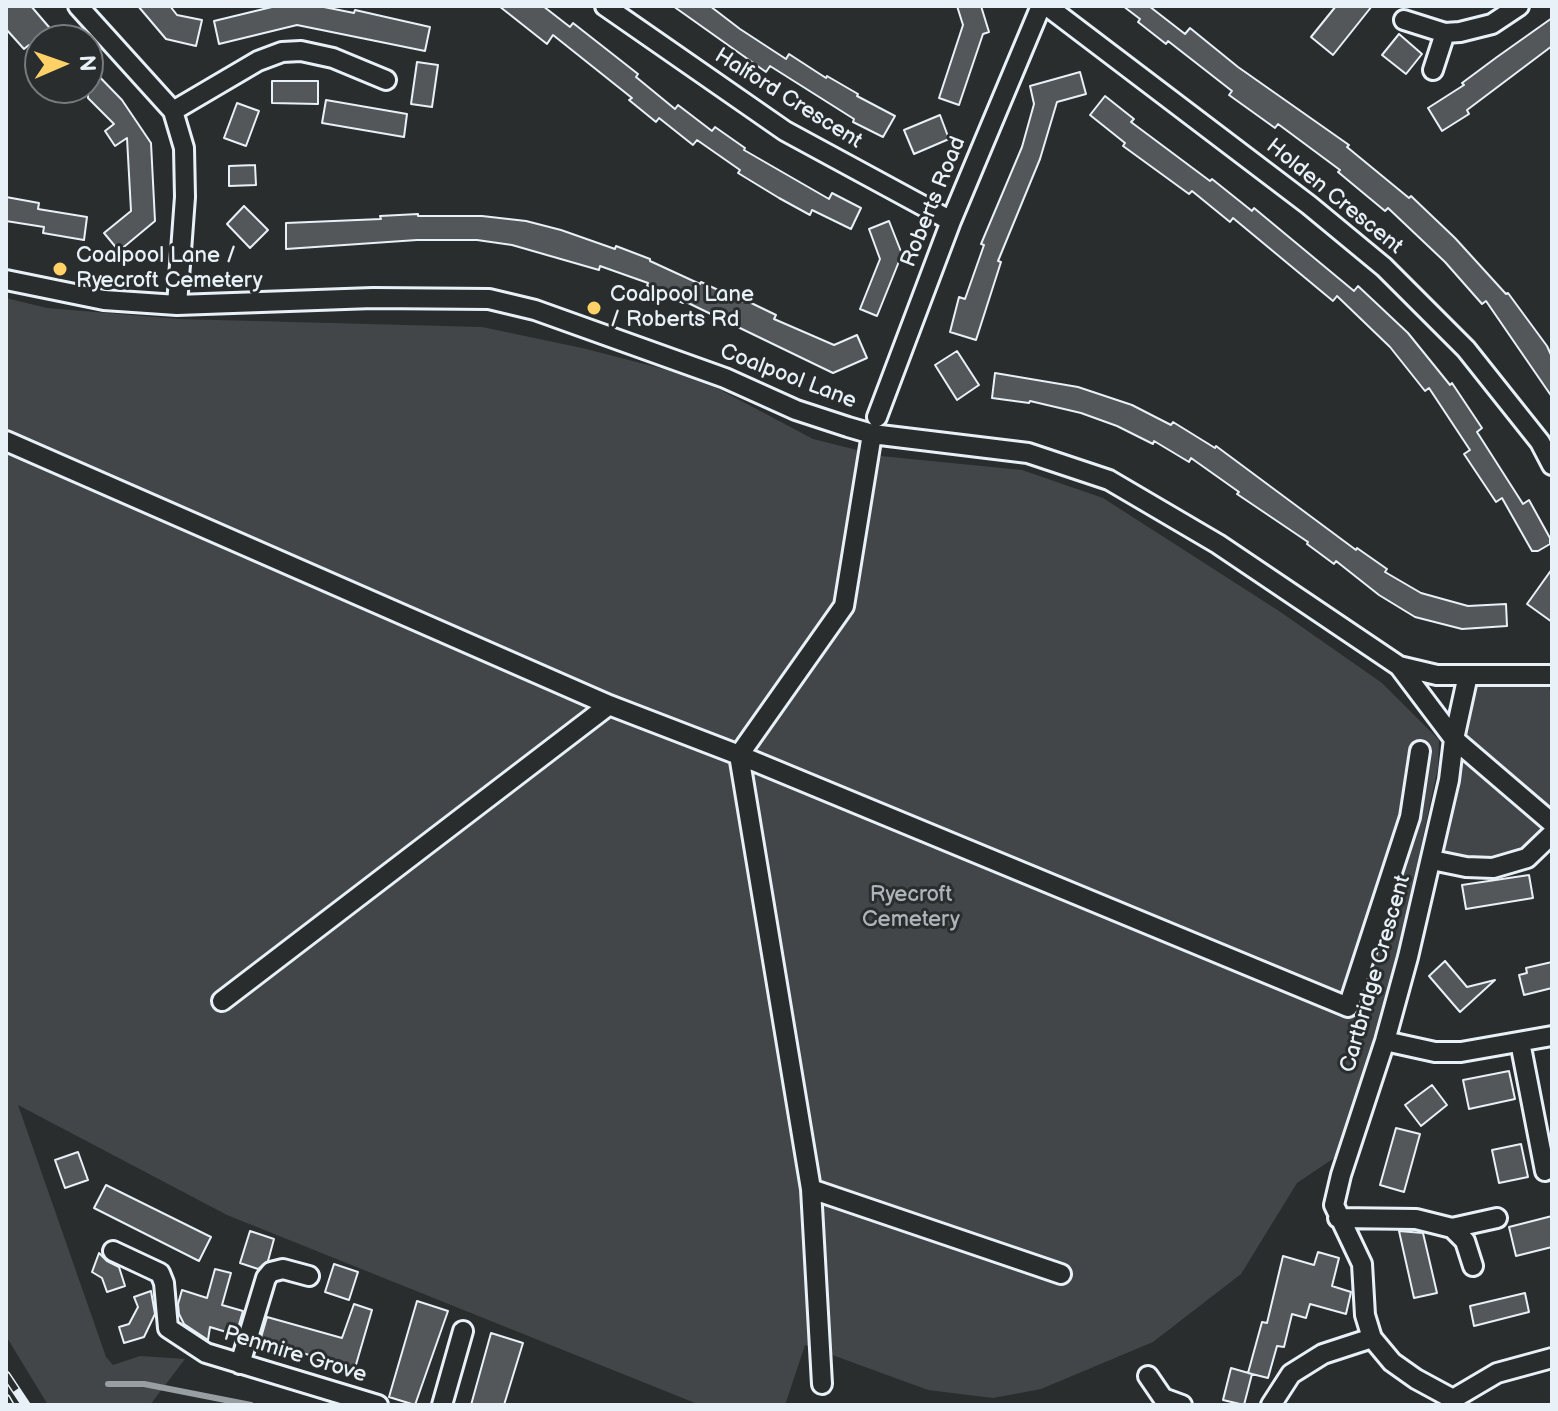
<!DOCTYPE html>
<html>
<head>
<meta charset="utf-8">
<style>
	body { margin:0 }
	#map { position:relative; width:1558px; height:1411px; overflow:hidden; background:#2a2d2e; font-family:"Balsamiq Sans",sans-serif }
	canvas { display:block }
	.frame { position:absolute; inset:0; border:8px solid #e8f1f8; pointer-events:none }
	.north { position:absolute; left:24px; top:24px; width:80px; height:80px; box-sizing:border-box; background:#2a2d2e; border:2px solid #767b7f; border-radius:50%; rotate:88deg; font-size:22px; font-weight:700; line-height:32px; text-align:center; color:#e8f1f8 }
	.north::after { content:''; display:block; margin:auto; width:28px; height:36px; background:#ffd166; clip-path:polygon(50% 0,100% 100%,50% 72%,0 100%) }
</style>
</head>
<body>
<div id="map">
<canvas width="1558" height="1411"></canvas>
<div class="frame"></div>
<div class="north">N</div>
</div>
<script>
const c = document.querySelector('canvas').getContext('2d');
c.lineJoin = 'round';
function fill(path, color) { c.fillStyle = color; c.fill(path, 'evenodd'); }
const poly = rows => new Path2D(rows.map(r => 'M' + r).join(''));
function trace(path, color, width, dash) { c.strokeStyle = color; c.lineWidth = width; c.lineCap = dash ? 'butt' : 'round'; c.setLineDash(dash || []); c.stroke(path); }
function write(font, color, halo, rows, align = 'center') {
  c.font = font + ' "Balsamiq Sans",sans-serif'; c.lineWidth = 6; c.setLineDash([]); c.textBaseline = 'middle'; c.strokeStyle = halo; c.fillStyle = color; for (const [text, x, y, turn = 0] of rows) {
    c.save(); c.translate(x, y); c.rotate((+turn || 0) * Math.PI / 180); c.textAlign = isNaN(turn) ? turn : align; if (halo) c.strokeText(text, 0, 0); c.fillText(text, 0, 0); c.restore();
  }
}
fill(poly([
	[6,298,47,308,179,319,482,327,582,348,664,369,717,388,813,439,881,456,1022,470,1103,498,1279,611,1382,683,1439,740,1438,767,1394,972,1340,1154,1297,1183,1241,1274,1153,1342,1041,1389,993,1398,928,1390,805,1345,785,1405,700,1405,227,1215,18,1105,106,1357,113,1365,140,1356,185,1359,150,1405,48,1405,6,1336],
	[1547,680,1552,698,1552,822,1524,853,1492,863,1444,855,1475,681]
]), '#424648');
trace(poly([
	[108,1384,144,1384,251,1405]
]), '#989fa3', 6);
const building = poly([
	[6,6,31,6,60,40,40,40,40,56,29,45,24,49,6,29,6,6],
	[138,6,170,6,177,15,202,20,196,46,166,39,138,6],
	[276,6,319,6,354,13,355,10,430,27,425,51,297,25,219,44,214,21,276,6],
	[499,6,543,6,570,27,573,23,638,74,636,77,675,109,678,105,712,131,715,127,745,148,744,150,829,199,832,193,861,208,851,229,812,210,810,215,779,198,738,173,740,170,697,140,693,145,659,118,656,122,629,100,632,98,553,35,547,44,499,6],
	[673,6,710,6,740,29,786,59,789,54,826,78,827,76,858,94,857,96,895,116,883,137,853,122,854,119,770,66,766,72,673,6],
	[957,6,981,6,989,32,983,34,959,105,939,98,963,25,957,6],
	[1123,6,1149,6,1185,34,1190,28,1238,67,1349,145,1347,147,1409,198,1411,196,1455,238,1506,294,1508,293,1547,346,1552,357,1552,397,1486,301,1482,304,1445,262,1388,208,1385,211,1338,172,1340,170,1278,124,1275,128,1229,95,1232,91,1168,41,1166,44,1138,22,1140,19,1123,6],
	[1336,6,1372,6,1333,55,1311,37,1336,6],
	[1552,18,1552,46,1467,110,1469,114,1442,131,1428,108,1464,85,1462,83,1497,57,1552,18],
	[1399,34,1422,54,1406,74,1382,55,1399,34],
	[417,62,438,65,432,107,411,104,417,62],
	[88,65,122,100,151,143,155,221,119,251,104,233,131,211,127,138,115,146,105,131,114,124,88,98,88,65],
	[1080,72,1086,94,1057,102,1040,159,998,261,1001,262,976,340,950,332,959,297,965,299,984,245,981,244,1022,147,1034,104,1030,86,1080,72],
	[272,81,318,81,318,104,272,103,272,81],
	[1105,96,1134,119,1131,122,1210,181,1212,179,1252,211,1254,208,1354,291,1358,286,1408,333,1450,385,1452,383,1482,428,1477,432,1523,504,1529,500,1550,538,1550,544,1538,551,1532,551,1502,498,1496,502,1464,454,1470,450,1429,388,1425,391,1390,347,1337,296,1333,301,1233,218,1230,222,1192,191,1189,194,1123,146,1125,143,1090,115,1105,96],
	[326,100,407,114,404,137,322,123,326,100],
	[237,103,259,111,246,146,224,138,237,103],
	[940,115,949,139,914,154,904,130,940,115],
	[255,165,256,185,229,186,229,166,255,165],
	[6,197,39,203,38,209,87,217,84,240,43,233,44,227,6,221,6,197],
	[244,206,268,230,250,248,227,224,244,206],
	[418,214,418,216,482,216,526,221,561,230,615,249,616,246,650,259,650,261,700,284,701,282,744,302,745,300,776,315,774,319,834,345,857,335,867,358,833,373,684,301,683,303,647,286,648,283,600,266,599,270,512,245,477,240,417,240,286,249,286,223,381,219,380,216,418,214],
	[889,221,902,254,877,316,860,309,880,259,869,229,889,221],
	[957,351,979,385,957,400,935,365,957,351],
	[995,373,1078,387,1132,405,1171,425,1173,422,1215,448,1216,446,1356,550,1357,548,1387,569,1385,572,1421,593,1468,606,1506,604,1507,626,1462,629,1415,617,1379,595,1336,561,1334,564,1307,544,1308,542,1237,494,1239,492,1191,458,1189,462,1154,441,1153,444,1117,426,1081,413,1030,401,1029,403,992,398,995,373],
	[1552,569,1552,622,1527,604,1552,569],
	[1529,875,1533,898,1466,909,1462,885,1529,875],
	[1445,961,1467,987,1495,980,1460,1012,1429,976,1445,961],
	[1552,962,1552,988,1524,995,1519,975,1527,973,1526,968,1552,962],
	[1509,1071,1515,1099,1469,1109,1463,1080,1509,1071],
	[1432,1085,1447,1105,1421,1126,1405,1105,1432,1085],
	[1396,1128,1420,1134,1404,1192,1380,1185,1396,1128],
	[1521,1144,1528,1177,1499,1183,1492,1150,1521,1144],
	[78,1152,88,1180,65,1188,55,1160,78,1152],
	[106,1185,211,1237,199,1261,94,1208,106,1185],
	[1552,1216,1552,1247,1516,1256,1509,1227,1552,1216],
	[250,1231,274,1239,268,1261,258,1269,240,1263,250,1231],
	[1399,1231,1423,1233,1437,1293,1414,1298,1399,1231],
	[1318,1252,1339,1258,1332,1286,1351,1292,1346,1314,1310,1304,1306,1318,1292,1314,1284,1347,1277,1346,1268,1378,1248,1373,1262,1322,1267,1323,1283,1256,1314,1265,1318,1252],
	[99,1253,107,1261,119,1267,125,1286,107,1292,102,1278,92,1272,99,1253],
	[334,1264,358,1272,349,1300,325,1292,334,1264],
	[215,1269,231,1273,222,1305,243,1311,236,1335,210,1327,208,1340,184,1324,179,1314,178,1304,182,1290,207,1298,215,1269],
	[151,1291,155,1314,144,1337,124,1343,119,1327,129,1324,138,1307,134,1297,151,1291],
	[1525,1293,1529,1312,1474,1326,1470,1306,1525,1293],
	[417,1301,448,1311,415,1405,389,1397,417,1301],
	[354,1304,372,1310,355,1368,260,1341,267,1317,342,1338,354,1304],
	[491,1333,523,1343,504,1405,471,1405,491,1333],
	[1231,1368,1252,1374,1244,1405,1223,1400,1231,1368]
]);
fill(building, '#535759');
trace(building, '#e8f1f8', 2);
const minor = poly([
	[78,6,173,111,184,148,185,197,177,305],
	[605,6,785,131,951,221],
	[1047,6,1309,205,1384,267,1466,349,1540,442,1552,465],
	[1404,20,1445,33,1460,32,1492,24,1519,6],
	[1433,70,1445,33],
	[173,111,258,61,282,52,301,51,333,58,386,80],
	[6,280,104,300,177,305,373,298,489,299,535,310,725,378,796,410,848,427,872,434,1028,453,1109,480,1218,544,1399,666,1437,675,1552,675],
	[877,417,951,221,1041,6],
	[6,441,609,705,739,755,1348,1007,1410,817,1420,751],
	[1399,666,1454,739,1552,823],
	[1432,860,1466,867,1493,868,1527,858,1552,834],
	[222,1001,609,705],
	[1385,1041,1435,1052,1461,1052,1552,1036],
	[1520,1042,1545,1171],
	[811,1189,1061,1274],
	[1338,1218,1416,1219,1452,1228,1465,1241,1473,1266],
	[1452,1228,1497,1218],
	[113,1251,160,1273,164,1283,168,1328,206,1353,378,1405],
	[240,1364,266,1278,271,1272,283,1269,309,1276],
	[1148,1376,1163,1398,1182,1405],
	[822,1384,811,1189,739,755,844,606,872,434],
	[1453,1399,1497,1373,1552,1358],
	[442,1405,463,1331],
	[1271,1405,1291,1374,1323,1354,1372,1338],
	[1455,1405,1453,1399,1416,1379,1392,1362,1372,1338,1365,1315,1362,1264,1334,1205,1341,1175,1385,1041,1408,957,1449,780,1454,739,1468,675]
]);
trace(minor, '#e8f1f8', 24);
trace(minor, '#2a2d2e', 18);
const rail = poly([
	[6,1375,26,1405],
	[6,1398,10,1405]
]);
trace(rail, '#e8f1f8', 9);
trace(rail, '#2a2d2e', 6, [18]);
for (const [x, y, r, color] of [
	[60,269,8,"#ffd166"],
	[594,308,8,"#ffd166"]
]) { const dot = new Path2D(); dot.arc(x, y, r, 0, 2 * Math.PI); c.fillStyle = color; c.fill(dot); trace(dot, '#2a2d2e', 3); }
write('22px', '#e8f1f8', '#2a2d2e', [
	["Halford Crescent",788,99,32],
	["Holden Crescent",1334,197,39],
	["Roberts Road",934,202,-68],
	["Coalpool Lane",788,377,21],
	["Cartbridge Crescent",1376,974,-74],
	["Penmire Grove",295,1355,17]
]);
write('22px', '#e8f1f8', '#2a2d2e', [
	["Coalpool Lane /",76,256],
	["Ryecroft Cemetery",76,281],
	["Coalpool Lane",610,295],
	["/ Roberts Rd",610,320]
], 'left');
write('22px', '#aeb5ba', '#2a2d2e', [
	["Ryecroft",911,895],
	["Cemetery",911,920]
]);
</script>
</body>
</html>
